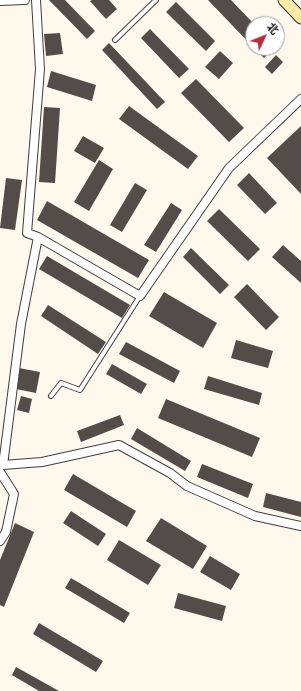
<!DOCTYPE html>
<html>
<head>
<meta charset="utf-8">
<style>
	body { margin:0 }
	#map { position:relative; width:301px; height:691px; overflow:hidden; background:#fef9ec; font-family:"Crimson Pro","Noto Sans SC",serif }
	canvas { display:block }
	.north { position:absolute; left:245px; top:16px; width:40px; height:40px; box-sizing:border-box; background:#fff; border:1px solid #9e9e9e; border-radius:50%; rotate:47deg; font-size:11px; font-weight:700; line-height:16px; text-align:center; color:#0c0c0c }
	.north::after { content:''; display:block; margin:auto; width:14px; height:18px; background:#b32d3d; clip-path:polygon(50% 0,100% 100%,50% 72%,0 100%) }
</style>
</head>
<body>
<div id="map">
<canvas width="301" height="691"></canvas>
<div class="north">北</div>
</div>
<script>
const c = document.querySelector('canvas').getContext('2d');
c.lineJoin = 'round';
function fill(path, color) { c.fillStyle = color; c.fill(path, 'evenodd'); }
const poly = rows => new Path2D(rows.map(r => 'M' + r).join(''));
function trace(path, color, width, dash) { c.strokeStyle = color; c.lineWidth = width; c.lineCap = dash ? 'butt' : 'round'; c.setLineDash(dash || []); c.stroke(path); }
fill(poly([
	[49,0,65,0,95,31,87,39],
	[92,0,109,0,117,9,106,19,90,1],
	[208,0,231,0,254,24,253,24,253,47],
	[176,2,215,41,206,51,166,12],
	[150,29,189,69,179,78,141,38],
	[60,33,63,54,46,56,44,34],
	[109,43,165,102,157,109,102,50],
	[254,48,274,48,264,58],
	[220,51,233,63,219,79,205,67],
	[276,55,283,62,272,74,265,67],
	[51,71,96,85,92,101,47,87],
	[196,79,244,128,229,142,181,93],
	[129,106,198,156,188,169,119,119],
	[44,107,60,108,55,183,39,182],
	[301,126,301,194,267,158],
	[83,136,104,148,95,163,74,151],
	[99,160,113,169,89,211,74,202],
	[249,173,277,203,265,214,237,185],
	[6,178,22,180,15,230,0,228],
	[135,183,147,190,122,232,110,225],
	[47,201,149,260,138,278,37,220],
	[171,203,182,210,156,252,144,245],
	[219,209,260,249,248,261,207,221],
	[283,245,301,261,301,283,272,257],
	[191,248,229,285,220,294,183,257],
	[47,256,130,305,122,318,39,269],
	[247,284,279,317,266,330,234,297],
	[164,292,217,323,203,348,149,316],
	[48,305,106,342,98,354,41,316],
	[236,340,273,351,268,368,231,358],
	[126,342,180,371,174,383,119,354],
	[112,364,147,384,141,394,106,374],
	[19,368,40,372,36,393,16,389],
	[208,376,262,393,259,405,204,389],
	[21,396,32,399,29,413,17,410],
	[166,399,260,438,252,457,158,418],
	[120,415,124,425,81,442,77,431],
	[137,428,191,461,185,471,131,439],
	[202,464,253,484,248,498,197,477],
	[73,474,136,511,127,527,64,490],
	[266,493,301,502,301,517,263,507],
	[71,511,106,534,98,546,63,523],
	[161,518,207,546,193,569,146,541],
	[15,523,34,532,4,607,0,605,0,560],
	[119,540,161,565,148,585,107,560],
	[210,556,240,574,231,590,200,572],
	[71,578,130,613,124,623,65,588],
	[178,593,226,606,222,621,174,608],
	[39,623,103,661,96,672,33,634],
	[16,667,59,691,39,691,12,675]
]), '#544c49');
const service = poly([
	[115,40,156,0],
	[51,396,61,383,80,390,140,296]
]);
const minor = poly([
	[36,0,40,69,27,233,38,237,140,296,229,168,301,99],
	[0,1,25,0],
	[3,465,21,324,38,237],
	[0,466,3,465,42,462,119,445,170,473,187,486,255,516,301,526],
	[0,472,14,494,6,532,0,541]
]);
const secondary = poly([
	[284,0,301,18]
]);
trace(service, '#3f3f3f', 6);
trace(minor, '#3f3f3f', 10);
trace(secondary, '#2e2e2e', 13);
trace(service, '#fff', 4);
trace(minor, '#fff', 8);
trace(secondary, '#faebab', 11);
</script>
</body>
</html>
